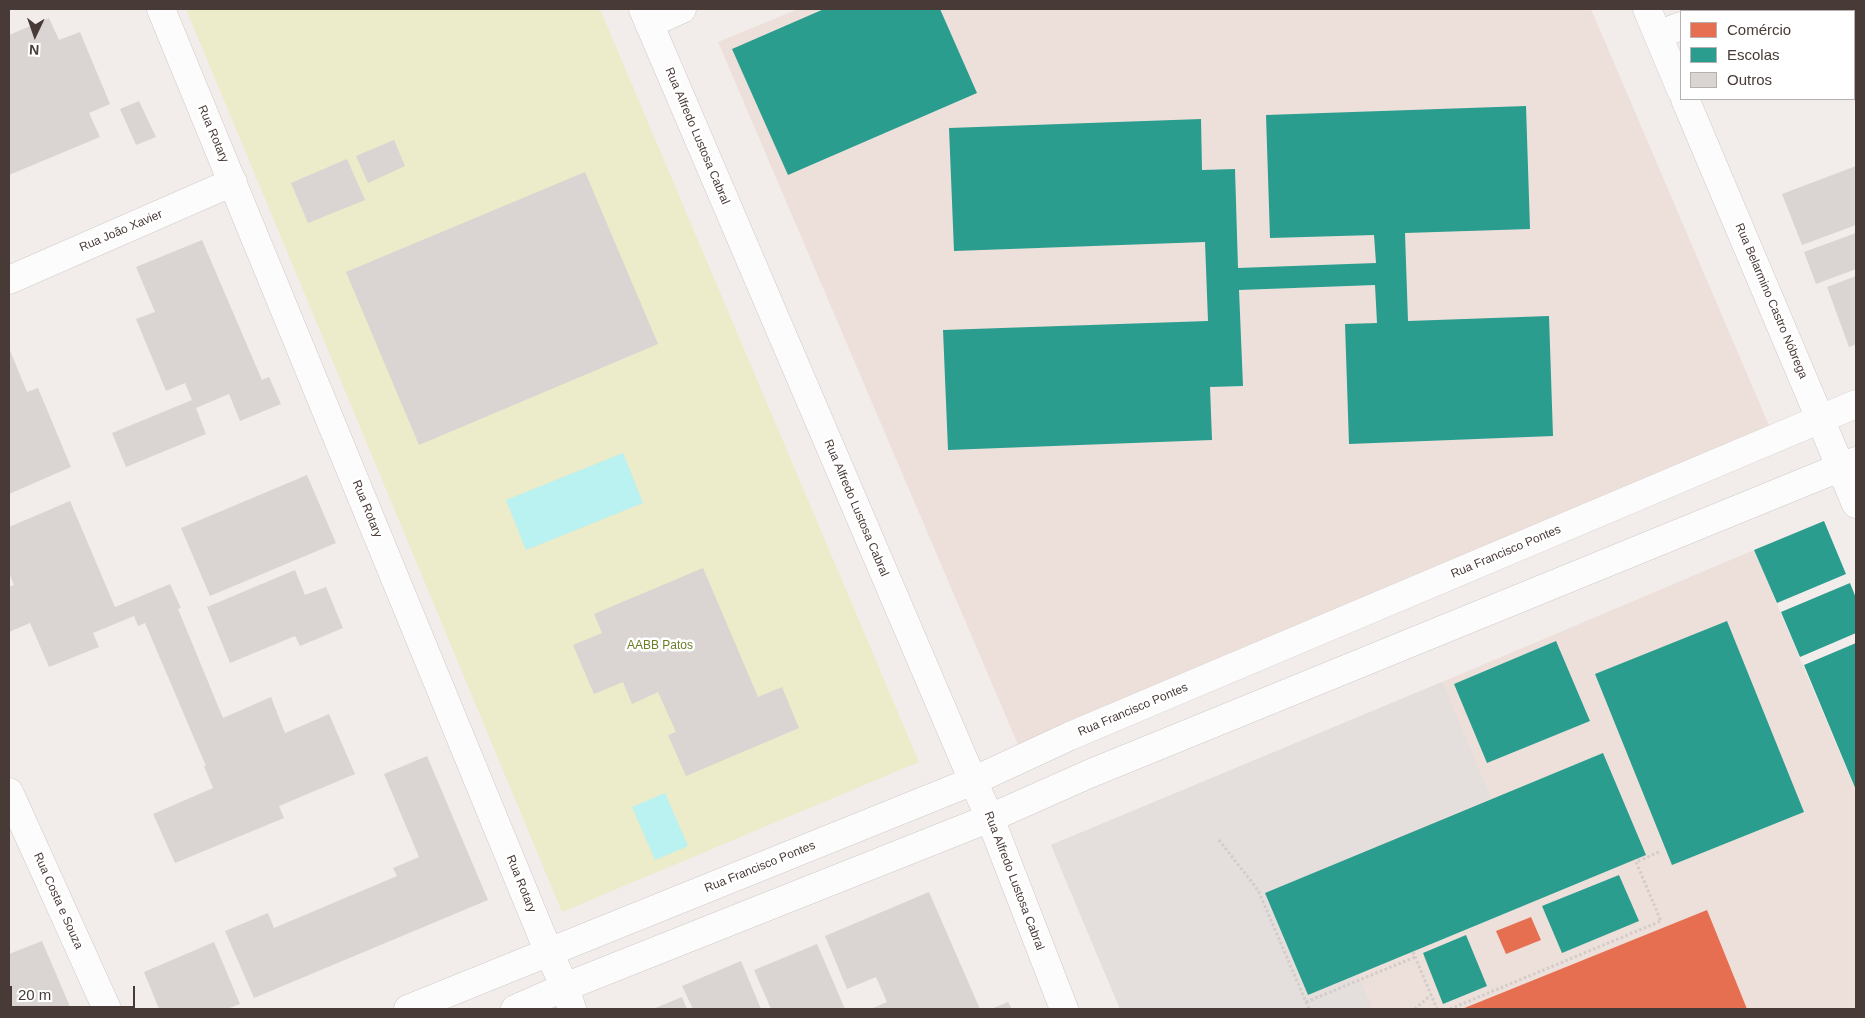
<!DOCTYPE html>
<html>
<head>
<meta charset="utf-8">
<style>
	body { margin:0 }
	#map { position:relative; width:1865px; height:1018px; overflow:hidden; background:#f2edeb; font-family:Helvetica,sans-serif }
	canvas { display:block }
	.frame { position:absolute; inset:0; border:10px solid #483a36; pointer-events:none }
	.legend { position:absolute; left:1680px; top:10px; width:175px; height:90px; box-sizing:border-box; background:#fff; border:1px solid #b6b0af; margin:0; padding:6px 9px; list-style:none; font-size:15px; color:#483a36 }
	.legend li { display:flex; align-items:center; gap:10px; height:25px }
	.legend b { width:25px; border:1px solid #b6b0af }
	.north { position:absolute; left:10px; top:10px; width:50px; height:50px; -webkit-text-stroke:4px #fff; paint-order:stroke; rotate:183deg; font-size:14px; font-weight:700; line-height:20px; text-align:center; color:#483a36 }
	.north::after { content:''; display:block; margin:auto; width:18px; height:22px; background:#483a36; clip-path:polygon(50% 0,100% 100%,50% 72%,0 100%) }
	.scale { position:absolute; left:10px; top:986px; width:125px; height:22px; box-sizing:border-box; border:2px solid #483a36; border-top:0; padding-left:6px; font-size:15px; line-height:18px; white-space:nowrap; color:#483a36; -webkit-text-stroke:4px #fff; paint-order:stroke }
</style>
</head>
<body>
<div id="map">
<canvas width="1865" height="1018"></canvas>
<div class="frame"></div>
<ul class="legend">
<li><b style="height:14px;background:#e76f51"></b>Comércio</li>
<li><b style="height:14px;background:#2a9d8f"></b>Escolas</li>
<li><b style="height:14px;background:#dad4d2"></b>Outros</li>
</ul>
<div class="north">N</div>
<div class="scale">20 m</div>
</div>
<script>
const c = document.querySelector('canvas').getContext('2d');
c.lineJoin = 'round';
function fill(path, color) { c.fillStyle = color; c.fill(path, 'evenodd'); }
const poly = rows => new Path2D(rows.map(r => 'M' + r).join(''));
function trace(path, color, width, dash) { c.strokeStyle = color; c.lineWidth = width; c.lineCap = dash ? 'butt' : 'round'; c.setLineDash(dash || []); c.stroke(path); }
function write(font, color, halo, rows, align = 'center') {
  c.font = font + ' Helvetica,sans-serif'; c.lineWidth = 5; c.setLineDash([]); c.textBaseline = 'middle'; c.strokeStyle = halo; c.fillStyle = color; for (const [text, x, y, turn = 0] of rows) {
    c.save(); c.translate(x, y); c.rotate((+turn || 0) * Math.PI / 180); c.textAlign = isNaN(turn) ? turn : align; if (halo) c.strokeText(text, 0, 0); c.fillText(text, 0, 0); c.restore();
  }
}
fill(poly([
	[798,9,1591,9,1771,430,1019,747,718,42],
	[1754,550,1856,791,1856,1009,1120,1009,1051,845,1442,682]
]), '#ede0da');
fill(poly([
	[186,9,600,9,919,762,562,912]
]), '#ecebca');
fill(poly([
	[1442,682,1491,798,1265,893,1308,995,1358,975,1372,1009,1120,1009,1051,845]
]), '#e4dedc');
fill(poly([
	[623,453,643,503,526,550,506,500],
	[665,793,688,846,655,860,632,807]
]), '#baf1f1');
fill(poly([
	[1707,910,1747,1009,1462,1009],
	[1531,917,1541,940,1506,954,1496,931]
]), '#e76f51');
fill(poly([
	[824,9,940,9,977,93,788,175,732,49],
	[1526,106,1530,229,1405,233,1408,321,1549,316,1553,436,1349,444,1345,324,1377,323,1375,285,1239,290,1243,386,1210,387,1212,440,948,450,943,330,1208,321,1205,242,954,251,949,128,1201,119,1202,170,1235,169,1238,268,1376,263,1374,235,1270,238,1266,115],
	[1824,521,1846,574,1777,603,1754,550],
	[1850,583,1856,598,1856,633,1800,657,1781,612],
	[1727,621,1804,812,1672,865,1595,674],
	[1556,641,1590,721,1487,763,1454,684],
	[1856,643,1856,790,1804,665],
	[1603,753,1646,855,1308,995,1265,893],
	[1619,875,1639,921,1562,953,1542,906],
	[1466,935,1487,986,1443,1004,1423,953]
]), '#2a9d8f');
fill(poly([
	[1848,9,1856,9,1856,97,1854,91,1854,11,1842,11],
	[49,18,59,40,80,32,110,104,89,113,100,137,9,175,9,35],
	[139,101,156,137,136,145,120,109],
	[394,140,405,166,368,183,356,156],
	[347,159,365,200,308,223,291,183],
	[1856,166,1856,225,1802,245,1782,194],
	[585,172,658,344,419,445,346,272],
	[1856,233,1856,269,1816,284,1804,252],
	[202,240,262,380,269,377,281,404,240,421,229,394,196,408,206,434,126,467,112,433,192,400,185,383,166,391,136,319,155,312,136,267],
	[1856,276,1856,344,1849,347,1827,287],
	[9,348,27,392,38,388,71,467,9,494],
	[307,475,336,543,210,596,181,528],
	[70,501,115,607,170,584,181,608,178,609,223,718,271,697,285,733,329,714,355,774,279,806,284,818,175,863,153,814,213,788,204,766,206,766,145,623,138,626,134,616,93,633,99,647,49,667,30,623,9,632,9,587,14,585,9,573,9,527],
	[703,568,758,697,782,687,799,728,686,776,668,735,676,732,658,692,632,704,623,682,594,694,573,645,602,633,594,614],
	[295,570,305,595,326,587,343,628,300,646,295,636,230,663,207,607],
	[427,756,488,900,254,998,225,931,268,913,274,928,397,876,393,868,419,857,384,774],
	[929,892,980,1009,871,1009,887,1002,876,977,847,989,825,936],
	[42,941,71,1009,9,1009,9,954],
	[214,942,240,1004,227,1009,159,1009,144,972],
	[817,944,845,1009,771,1009,754,970],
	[741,961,761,1009,693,1009,682,986],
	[682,997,687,1009,653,1009],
	[1008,1002,1012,1009,991,1009]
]), '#dad4d2');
const street = poly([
	[161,9,549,953,565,987,572,1009],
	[643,9,973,781,990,818,1064,1009],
	[1647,9,1681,90],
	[1717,11,1723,9],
	[649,24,682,9],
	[1658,35,1681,26],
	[1685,99,1856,504],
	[9,280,233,182],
	[9,792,107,1009],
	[408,1009,973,781,1070,736,1856,404],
	[515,1009,565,987,990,818,1089,774,1856,461]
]);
trace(street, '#cfc9c7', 29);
trace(poly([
	[1219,840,1258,890,1309,1009],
	[1413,952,1437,1009],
	[1306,1002,1415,957],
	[1415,1009,1431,995],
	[1450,1009,1661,921,1636,862,1659,852]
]), '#d2ccca', 3, [2.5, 2.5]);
trace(street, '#fdfcfc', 28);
write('12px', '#483a36', '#fff', [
	["Rua Rotary",213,134,67],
	["Rua Alfredo Lustosa Cabral",697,136,67],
	["Rua João Xavier",121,231,-23],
	["Rua Belarmino Castro Nóbrega",1771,301,67],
	["Rua Alfredo Lustosa Cabral",856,508,67],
	["Rua Rotary",367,509,68],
	["Rua Francisco Pontes",1506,552,-23],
	["Rua Francisco Pontes",1133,710,-23],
	["Rua Francisco Pontes",760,867,-22],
	["Rua Alfredo Lustosa Cabral",1014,881,69],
	["Rua Rotary",521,884,68],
	["Rua Costa e Souza",58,901,66]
]);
write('12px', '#6a7d27', '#fff', [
	["AABB Patos",660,646]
]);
</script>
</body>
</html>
